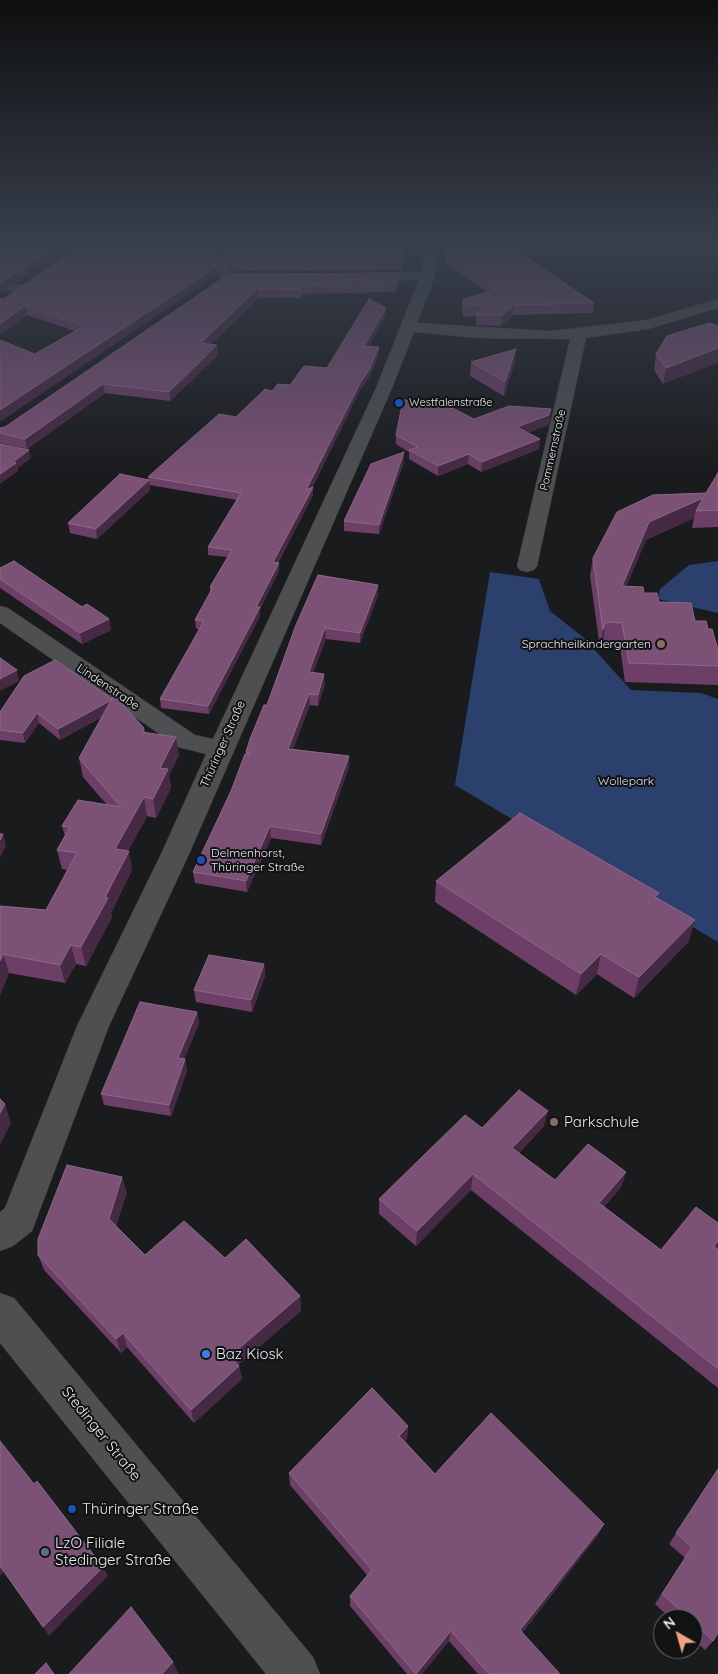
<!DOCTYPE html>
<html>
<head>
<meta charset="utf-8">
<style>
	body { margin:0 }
	#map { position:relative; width:718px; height:1674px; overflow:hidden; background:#1a1b1d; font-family:Quicksand,sans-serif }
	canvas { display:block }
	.north { position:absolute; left:653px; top:1609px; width:50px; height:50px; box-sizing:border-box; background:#111214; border:1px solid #67686a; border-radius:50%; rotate:322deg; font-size:14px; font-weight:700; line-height:20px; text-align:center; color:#e9eaeb }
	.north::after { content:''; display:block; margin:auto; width:18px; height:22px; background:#f2a17e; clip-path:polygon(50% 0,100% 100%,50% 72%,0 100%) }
</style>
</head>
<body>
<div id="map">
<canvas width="718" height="1674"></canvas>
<div class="north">N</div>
</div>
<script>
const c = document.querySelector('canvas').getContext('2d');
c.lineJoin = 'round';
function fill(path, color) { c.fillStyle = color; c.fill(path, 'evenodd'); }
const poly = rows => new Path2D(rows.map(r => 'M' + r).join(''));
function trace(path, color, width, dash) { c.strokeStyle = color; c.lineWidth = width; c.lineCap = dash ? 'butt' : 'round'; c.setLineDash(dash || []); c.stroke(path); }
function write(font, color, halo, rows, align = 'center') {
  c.font = font + ' Quicksand,sans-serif'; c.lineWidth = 4; c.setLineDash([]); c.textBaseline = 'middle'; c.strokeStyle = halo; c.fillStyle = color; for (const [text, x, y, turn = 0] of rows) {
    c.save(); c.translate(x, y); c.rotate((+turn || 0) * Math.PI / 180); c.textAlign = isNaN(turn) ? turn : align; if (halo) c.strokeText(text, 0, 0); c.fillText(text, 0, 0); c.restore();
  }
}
fill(poly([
	[718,561,718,613,658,599,660,589,689,565],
	[490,572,539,579,550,611,583,637,631,690,701,693,718,699,718,942,455,785]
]), '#2c406d');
const street = poly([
	[216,246,230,246,229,265,233,277,231,280,221,280,219,277,215,265,216,246],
	[424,246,438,246,435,276,417,323,551,331,646,320,718,299,718,308,648,329,586,338,537,566,534,570,527,572,520,570,517,566,570,339,478,338,414,332,392,388,190,852,109,1026,32,1231,13,1246,0,1251,0,1212,5,1208,77,1026,162,852,206,754,178,747,0,623,0,606,8,608,195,735,213,739,376,388,419,280,361,281,354,277,361,273,422,272,424,246],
	[0,281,26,286,28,289,21,293,0,289,0,281]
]);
const secondary = poly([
	[0,1293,14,1298,313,1657,320,1674,266,1674,0,1343,0,1293]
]);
trace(street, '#373839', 1);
trace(secondary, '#373839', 1);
fill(street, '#4d4f51');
fill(secondary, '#4d4f51');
fill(poly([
	[79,246,215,246,214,260,216,267,217,275,35,354,75,331,27,315,0,335,0,299,4,299],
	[231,246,407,246,401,270,233,271,231,265],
	[567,246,519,253,594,303,593,313,513,315,501,326,476,325,476,316,463,317,462,309,463,299,486,292,445,262,446,252],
	[399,273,399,282,396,292,302,294,301,298,258,298,211,344,217,345,218,355,170,401,105,393,27,449,0,443,0,428,5,427,229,274],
	[386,308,386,315,368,347,379,354,369,377,360,390,312,488,313,495,278,563,279,571,260,609,260,616,209,714,161,708,160,699,199,629,196,629,195,620,210,593,210,587,227,557,208,555,208,547,237,500,149,485,150,490,97,539,70,533,68,523,149,480,148,477,236,417,272,391,290,385,327,368],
	[718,326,663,384,654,370,656,354],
	[471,362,515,362,504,396,470,376],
	[550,418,548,425,527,433,539,449,481,472,468,464,438,476,409,459,409,452,396,444,396,435,474,419],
	[404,452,404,461,379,534,344,531,344,521],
	[718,473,718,527,692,528,694,518,646,540,626,586,644,593,659,602,695,621,708,629,718,650,718,685,625,682,619,641,603,641,600,648,590,576,593,558,706,493],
	[0,568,109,619,111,630,82,644,0,588],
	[378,585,378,595,360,643,326,639,313,673,325,684,318,706,310,705,293,749,349,756,349,767,321,845,271,838,247,892,195,883,193,872,231,791,246,754,246,752,267,705,296,625],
	[24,676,144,728,145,732,179,755,169,775,171,788,156,818,147,816,128,851,132,870,111,913,112,917,86,966,76,964,65,983,9,973,0,995,0,906,46,910,67,870,62,869,57,850,65,836,62,826,107,805,83,777,79,758,102,717,60,740,39,723,25,743,0,740,0,712],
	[436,881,658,898,689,941,634,998,597,974,576,995,435,902],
	[264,964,265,976,252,1012,196,1002,194,990],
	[197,1012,199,1023,184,1059,185,1059,187,1071,171,1116,104,1105,101,1094],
	[544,1126,519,1153,555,1180,626,1172,621,1187,604,1207,661,1250,718,1223,718,1247,717,1249,718,1250,718,1388,471,1190,416,1246,379,1214,379,1199,482,1128],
	[127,1192,116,1226,145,1255,225,1258,300,1296,301,1311,238,1365,239,1366,242,1379,194,1423,127,1347,121,1353,44,1270,38,1255],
	[408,1426,407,1438,405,1441,435,1474,604,1524,598,1535,522,1633,560,1674,478,1674,449,1641,422,1674,407,1674,350,1606,350,1596,367,1575,290,1485,289,1473],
	[718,1469,713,1641,705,1650,693,1639,693,1619,671,1619,655,1604,685,1558,669,1544]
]), '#6d3f67');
fill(poly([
	[56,246,70,246,0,294,0,284],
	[213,246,215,246,213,265,212,256],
	[405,246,407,246,401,270,402,262],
	[508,246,567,246,507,254],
	[216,267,217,275,0,422,0,410],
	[399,273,399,282,396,292,397,284],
	[257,289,258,298,202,352,201,343],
	[514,305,513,315,501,326,502,316],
	[25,306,27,315,0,335,0,324],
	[386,308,386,315,364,353,364,346],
	[217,345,218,355,170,401,169,392],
	[379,347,379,354,369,377,360,390,307,497,306,490],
	[718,348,718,363,663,384,666,368],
	[516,349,515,362,504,396,505,382],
	[103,384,105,393,27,449,25,439],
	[551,409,548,425,516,437,517,427],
	[540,439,539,449,481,472,482,462],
	[29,450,31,458,18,468,18,471,0,484,0,474,13,462],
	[404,452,404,461,379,534,379,525],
	[469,454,468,464,438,476,438,466],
	[149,480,150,490,97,539,96,529],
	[313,487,313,495,274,570,273,562],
	[703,498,696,511,694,518,646,540,619,604,622,586,649,522],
	[279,563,279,571,260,609,260,616,209,714,208,706,256,607],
	[378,585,378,595,360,643,360,633],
	[109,619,111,630,82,644,80,633],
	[606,622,603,641,600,648,603,630],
	[325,628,326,639,309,683,309,672],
	[17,670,19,681,0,691,0,679],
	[324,674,325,684,318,706,318,695],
	[309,694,310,705,289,760,288,749],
	[113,700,115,710,60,740,58,729],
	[37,713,39,723,25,743,23,733],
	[176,737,179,755,169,775,171,788,156,818,153,799,160,768],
	[349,756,349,767,321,845,321,834],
	[144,797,147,816,119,868,115,849],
	[270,826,271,838,247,892,246,881],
	[3,834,6,846,0,858,0,840],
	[129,851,132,870,111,913,112,917,86,966,81,947],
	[695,920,689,941,634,998,639,977],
	[71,945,76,964,65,983,60,965],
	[3,954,9,973,0,995,0,961],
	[601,954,597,974,576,995,581,974],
	[264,964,265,976,252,1012,251,1000],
	[197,1012,199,1023,180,1070,178,1058],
	[185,1059,187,1071,171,1116,169,1105],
	[5,1104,11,1123,0,1145,0,1113],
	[548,1111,544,1126,510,1163,512,1148],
	[626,1172,621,1187,594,1218,599,1203],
	[473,1174,471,1190,416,1246,417,1231],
	[122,1177,127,1192,113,1234,109,1219],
	[718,1241,718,1247,707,1261,714,1246],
	[300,1296,301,1311,232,1370,230,1356],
	[123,1333,127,1347,121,1353,116,1339],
	[239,1366,242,1379,194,1423,191,1410],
	[408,1426,407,1438,398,1448,399,1436],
	[604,1524,598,1535,516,1640,520,1630],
	[0,1566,4,1572,0,1576],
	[103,1567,108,1576,49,1636,43,1627],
	[451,1631,449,1641,422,1674,416,1674],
	[173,1662,179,1674,162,1674]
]), '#462943');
const building = poly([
	[0,246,56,246,0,284,0,246],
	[79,246,213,246,212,256,216,267,0,410,0,340,35,354,84,326,25,306,0,324,0,299,4,299,79,246],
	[231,246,405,246,402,262,233,262,230,256,231,246],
	[447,246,510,246,594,303,514,305,502,316,476,314,484,306,464,306,463,299,496,290,446,252,447,246],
	[399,273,397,284,301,285,301,290,257,289,201,343,217,345,169,392,103,384,25,439,0,433,0,428,5,427,229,274,399,273],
	[369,299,386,308,364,346,379,347,369,370,360,383,306,490,313,487,273,562,279,563,256,607,260,607,208,706,160,699,204,621,195,620,213,587,210,587,232,550,208,547,241,493,148,477,219,414,236,417,265,389,272,391,278,384,290,385,304,366,327,368,369,299],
	[709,323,718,326,718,348,666,368,656,354,667,336,709,323],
	[516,349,505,382,471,362,516,349],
	[403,400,441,402,474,419,509,406,551,409,549,415,517,427,540,439,482,462,469,454,438,466,409,450,418,447,396,435,403,400],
	[0,444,29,450,13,462,16,463,0,474,0,444],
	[404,452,379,525,344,521,371,464,404,452],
	[718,473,718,510,696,511,703,498,649,522,622,586,643,587,644,593,657,593,659,602,691,603,695,621,706,621,708,629,712,629,718,650,718,666,629,663,622,623,606,622,603,630,593,558,617,512,653,495,706,493,718,473],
	[120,474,149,480,96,529,68,523,120,474],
	[14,561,82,607,87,604,109,619,80,633,0,579,0,568,14,561],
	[318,575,378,585,360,633,325,628,309,672,324,674,318,695,309,694,288,749,349,756,321,834,270,826,246,881,193,872,231,791,245,754,250,754,246,752,250,739,264,705,267,705,296,625,318,575],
	[0,658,17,670,0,679,0,658],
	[55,660,112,699,110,701,58,729,37,713,23,733,0,730,0,712,24,676,55,660],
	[114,695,144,728,142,732,176,737,160,768,168,769,153,799,144,797,115,849,129,851,105,897,108,898,81,947,71,945,60,965,3,954,0,961,0,906,46,910,77,853,57,850,70,827,62,826,78,800,121,807,79,758,114,695],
	[520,813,659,893,655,897,695,920,639,977,601,954,581,974,436,881,520,813],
	[0,834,3,834,0,840,0,834],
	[209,955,264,964,251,1000,194,990,209,955],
	[140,1002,197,1012,178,1058,185,1059,169,1105,101,1094,140,1002],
	[519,1090,548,1111,512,1148,555,1180,588,1144,626,1172,599,1203,661,1250,696,1207,718,1223,718,1241,714,1246,718,1250,718,1369,473,1174,417,1231,379,1199,465,1115,482,1128,519,1090],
	[0,1099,5,1104,0,1113,0,1099],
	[67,1165,122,1177,109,1219,145,1255,184,1221,225,1258,246,1239,300,1296,230,1356,239,1366,191,1410,123,1333,116,1339,38,1255,38,1239,67,1165],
	[372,1388,408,1426,399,1436,435,1474,491,1413,604,1524,520,1630,560,1674,489,1674,451,1631,416,1674,350,1596,372,1570,289,1473,372,1388],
	[0,1441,34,1484,37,1481,103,1567,43,1627,0,1566,0,1441],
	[718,1469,718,1633,713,1641,693,1622,693,1619,690,1619,662,1594,692,1547,676,1533,718,1469],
	[131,1607,173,1662,162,1674,69,1674,131,1607],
	[46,1663,54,1674,35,1674,46,1663]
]);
fill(building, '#7b5175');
trace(building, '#8c6988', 1);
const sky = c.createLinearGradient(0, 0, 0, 480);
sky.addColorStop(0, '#0e0f10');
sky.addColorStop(0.51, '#383f4c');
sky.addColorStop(1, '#383f4c00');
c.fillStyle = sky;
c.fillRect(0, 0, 718, 480);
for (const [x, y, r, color] of [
	[399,403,5,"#1a4fb4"],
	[661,644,5,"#8d6e63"],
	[201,860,5,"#1a4fb4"],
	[554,1122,5,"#8d6e63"],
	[206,1354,5,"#3f7fe0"],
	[72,1509,5,"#1a4fb4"],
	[45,1552,5,"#5c6f8a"]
]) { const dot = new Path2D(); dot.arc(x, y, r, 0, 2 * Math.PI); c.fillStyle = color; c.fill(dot); trace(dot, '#111214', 2); }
write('11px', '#e9eaeb', '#111214', [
	["Westfalenstraße",409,403]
], 'left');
write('11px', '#e9eaeb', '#111214', [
	["Pommernstraße",553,450,-77]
]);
write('12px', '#e9eaeb', '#111214', [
	["Sprachheilkindergarten",651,644],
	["Delmenhorst,",211,853,"left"],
	["Thüringer Straße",211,867,"left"]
], 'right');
write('12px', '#e9eaeb', '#111214', [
	["Lindenstraße",108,687,34],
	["Thüringer Straße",223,744,-66]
]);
write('12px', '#d7e0f0', '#111214', [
	["Wollepark",626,781]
]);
write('15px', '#e9eaeb', '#111214', [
	["Parkschule",564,1122],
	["Baz Kiosk",216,1354],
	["Thüringer Straße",82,1509],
	["LzO Filiale",55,1543],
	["Stedinger Straße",55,1560]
], 'left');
write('15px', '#e9eaeb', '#111214', [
	["Stedinger Straße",101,1434,51]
]);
</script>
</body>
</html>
